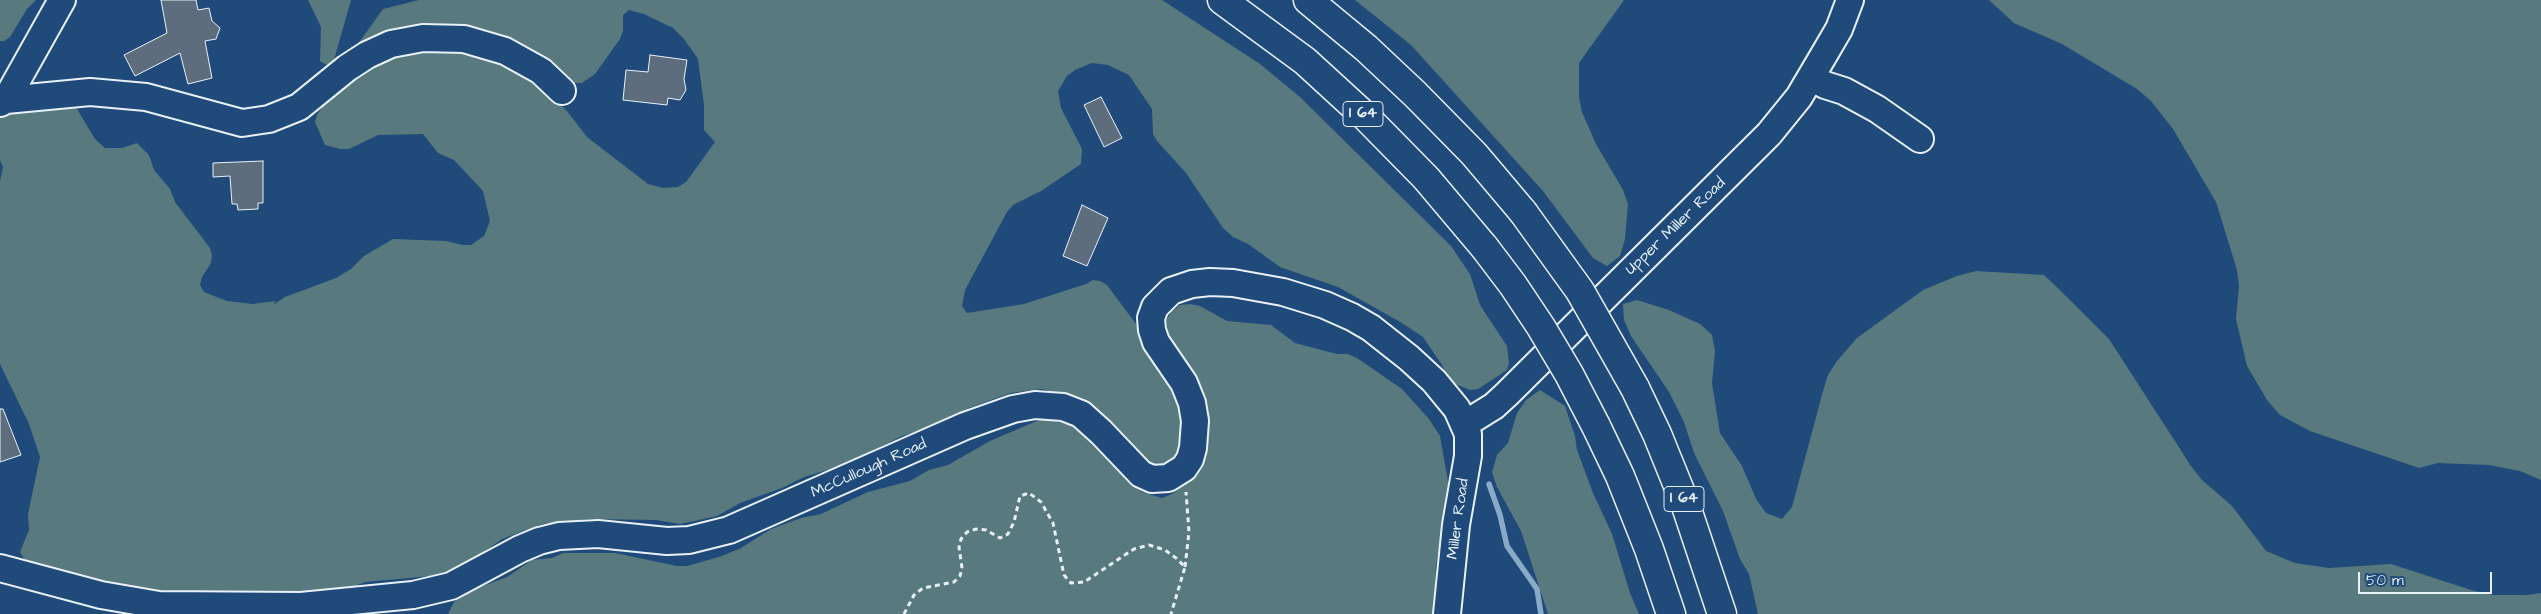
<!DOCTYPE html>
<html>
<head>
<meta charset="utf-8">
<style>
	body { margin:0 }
	#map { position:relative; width:2541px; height:614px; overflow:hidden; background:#1f4a7a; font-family:"Architects Daughter",sans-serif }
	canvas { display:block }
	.scale { position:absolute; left:2358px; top:572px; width:134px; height:22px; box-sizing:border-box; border:2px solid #e8f1f8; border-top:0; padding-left:6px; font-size:15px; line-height:18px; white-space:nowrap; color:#e8f1f8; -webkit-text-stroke:4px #1f4a7a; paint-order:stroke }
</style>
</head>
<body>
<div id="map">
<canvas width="2541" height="614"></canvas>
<div class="scale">50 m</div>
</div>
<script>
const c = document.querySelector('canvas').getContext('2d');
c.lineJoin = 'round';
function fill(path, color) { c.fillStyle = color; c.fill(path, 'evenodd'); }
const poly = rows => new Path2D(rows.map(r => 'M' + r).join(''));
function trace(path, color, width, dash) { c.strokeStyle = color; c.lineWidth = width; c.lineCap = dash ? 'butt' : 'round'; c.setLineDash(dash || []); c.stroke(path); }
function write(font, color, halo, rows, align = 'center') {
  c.font = font + ' "Architects Daughter",sans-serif'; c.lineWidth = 4; c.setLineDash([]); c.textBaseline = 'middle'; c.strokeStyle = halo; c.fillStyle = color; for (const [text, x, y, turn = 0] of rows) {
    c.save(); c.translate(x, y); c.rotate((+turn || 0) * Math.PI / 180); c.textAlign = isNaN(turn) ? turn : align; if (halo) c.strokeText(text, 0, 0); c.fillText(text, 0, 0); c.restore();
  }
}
fill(poly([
	[0,0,36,0,27,9,10,37,4,41,0,41],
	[308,0,351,0,334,60,327,65,320,61,321,27],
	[419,0,1162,0,1260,64,1300,97,1451,246,1470,274,1480,305,1507,346,1509,363,1507,370,1478,389,1470,390,1455,384,1449,380,1442,365,1423,337,1402,323,1338,287,1280,267,1248,244,1233,237,1223,228,1186,173,1157,141,1153,134,1152,109,1129,75,1108,65,1092,63,1075,70,1067,76,1058,91,1061,108,1082,149,1081,164,1041,191,1013,205,1007,212,965,290,962,306,967,313,1024,304,1086,284,1093,280,1100,281,1107,285,1136,324,1179,395,1184,419,1184,444,1176,457,1162,466,1147,463,1140,459,1111,423,1082,398,1041,389,1010,393,969,408,941,423,902,436,844,465,804,477,782,488,740,503,717,516,680,524,656,520,590,519,542,524,502,539,469,562,441,575,365,582,342,591,325,593,208,593,140,590,92,581,45,568,24,559,20,552,29,530,28,514,40,457,29,424,0,364,0,181,3,167,0,160,0,111,16,107,49,103,74,104,95,139,105,148,122,148,137,143,149,155,154,170,170,189,175,202,210,248,212,255,211,263,202,277,200,285,204,292,227,301,253,304,276,301,273,305,285,297,336,278,351,269,364,256,393,239,446,241,463,245,471,245,484,236,490,221,483,191,454,160,438,153,423,134,378,135,349,149,340,149,325,145,315,122,317,115,330,94,348,78,383,55,413,48,453,45,468,47,506,62,544,89,567,111,587,137,648,184,663,188,678,187,686,182,715,142,704,130,704,105,698,59,684,39,673,28,644,14,629,10,623,15,623,31,620,39,595,74,582,83,573,83,534,51,485,35,457,34,435,28,402,30,377,44,362,48,360,41,383,9],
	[1355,0,1624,0,1579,63,1579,97,1582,112,1596,144,1623,190,1628,204,1625,239,1620,256,1607,266,1593,258,1543,191,1411,45],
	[1989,0,2541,0,2541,480,2520,471,2489,465,2438,463,2419,468,2310,431,2280,415,2267,400,2247,366,2236,319,2239,286,2237,270,2216,202,2173,129,2151,101,2137,89,2062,44,2014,23],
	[1976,271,2044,275,2067,297,2109,339,2191,466,2202,480,2232,506,2266,551,2295,563,2329,568,2391,564,2471,590,2493,595,2527,595,2541,593,2541,614,1758,614,1749,574,1740,559,1723,511,1694,453,1684,422,1669,392,1631,336,1624,320,1623,304,1637,300,1669,310,1700,324,1712,335,1715,351,1712,383,1720,433,1742,466,1756,499,1766,513,1782,519,1792,507,1823,391,1828,375,1837,361,1857,338,1923,290,1957,276],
	[1190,304,1200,306,1227,321,1271,325,1295,343,1337,354,1348,354,1357,358,1402,389,1429,419,1440,436,1449,487,1436,566,1434,614,448,614,454,602,477,588,507,577,532,560,552,558,563,553,615,553,677,566,687,566,722,556,741,548,771,529,801,518,821,514,868,492,910,481,929,470,948,465,990,441,1039,420,1050,419,1070,425,1086,436,1132,486,1142,492,1162,498,1172,494,1197,476,1203,467,1208,447,1207,407,1168,332,1166,321,1171,312,1180,305],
	[1540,390,1565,406,1575,436,1577,450,1593,493,1612,534,1630,593,1639,614,1548,614,1521,531,1497,487,1492,472,1497,455,1508,443,1517,413,1526,400]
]), '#587a7f');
trace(poly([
	[1489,484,1500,515,1507,546,1537,589,1541,614]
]), '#89abc7', 5.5);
const building = poly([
	[161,0,196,0,198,10,209,8,212,21,220,28,216,39,205,41,212,78,188,84,180,53,135,76,124,55,167,33,161,0],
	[650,55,687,60,684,79,686,90,680,100,668,98,667,105,623,100,626,70,648,72,650,55],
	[1101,97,1122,138,1104,147,1084,105,1101,97],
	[263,161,263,203,258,203,258,209,238,210,237,204,232,204,230,176,213,177,213,163,263,161],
	[1082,205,1108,218,1087,266,1063,256,1082,205],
	[0,409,3,409,21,455,0,462,0,409]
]);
fill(building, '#5e6d7e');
trace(building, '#e8f1f8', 1);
const minor = poly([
	[1811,77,1825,85,1844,91,1877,109,1920,139],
	[6,100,62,0],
	[0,103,6,100,90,92,146,97,242,123,269,119,299,107,347,68,367,55,391,44,423,38,464,39,505,51,541,71,562,91],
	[1465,424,1494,406,1507,394,1769,134,1799,97,1825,53,1839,29,1850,0],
	[0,568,101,595,159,605,301,606,413,595,451,586,520,549,539,541,559,536,598,534,667,541,689,540,729,530,965,426,1013,409,1035,405,1063,407,1081,414,1101,432,1141,474,1152,479,1168,478,1184,468,1190,459,1193,448,1195,421,1192,403,1184,383,1156,342,1152,330,1151,318,1155,307,1171,291,1192,284,1210,282,1233,283,1283,292,1325,305,1352,317,1371,328,1409,358,1434,381,1457,409,1468,434,1468,456,1456,525,1447,614]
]);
const highway = poly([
	[1222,0,1305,61,1365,116,1426,178,1485,248],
	[1308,0,1366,48,1415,94,1474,154,1523,212],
	[1635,388,1657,434,1685,503,1722,614],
	[1596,426,1620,476,1649,549,1671,614]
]);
trace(minor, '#e8f1f8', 30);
trace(highway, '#e8f1f8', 31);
trace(poly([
	[1185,567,1189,532,1186,492],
	[904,614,914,595,923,588,954,582,960,576,962,568,959,547,961,539,967,532,976,529,986,530,1000,538,1008,534,1014,522,1020,496,1029,493,1041,502,1053,523,1064,575,1071,583,1084,582,1134,549,1149,545,1165,550,1176,558,1185,567,1171,614]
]), '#e8f1f8', 3, [5, 4]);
trace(minor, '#1f4a7a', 26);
trace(highway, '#1f4a7a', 28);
const highwayBridge = poly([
	[1523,212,1580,291,1635,388],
	[1485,248,1513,285,1541,327,1569,374,1596,426]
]);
trace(highwayBridge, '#e8f1f8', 31, []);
trace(highwayBridge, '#1f4a7a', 28);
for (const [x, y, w] of [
	[1363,114,40],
	[1684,499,40]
]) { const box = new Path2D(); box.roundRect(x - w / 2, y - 12.5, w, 25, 4); c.fillStyle = '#1f4a7a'; c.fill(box); trace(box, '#e8f1f8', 1); }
write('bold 15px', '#e8f1f8', null, [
	["I 64",1363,114],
	["I 64",1684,499]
]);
write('16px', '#e8f1f8', '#1f4a7a', [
	["Upper Miller Road",1676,227,-44],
	["McCullough Road",869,469,-24],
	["Miller Road",1459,519,-82]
]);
</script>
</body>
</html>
